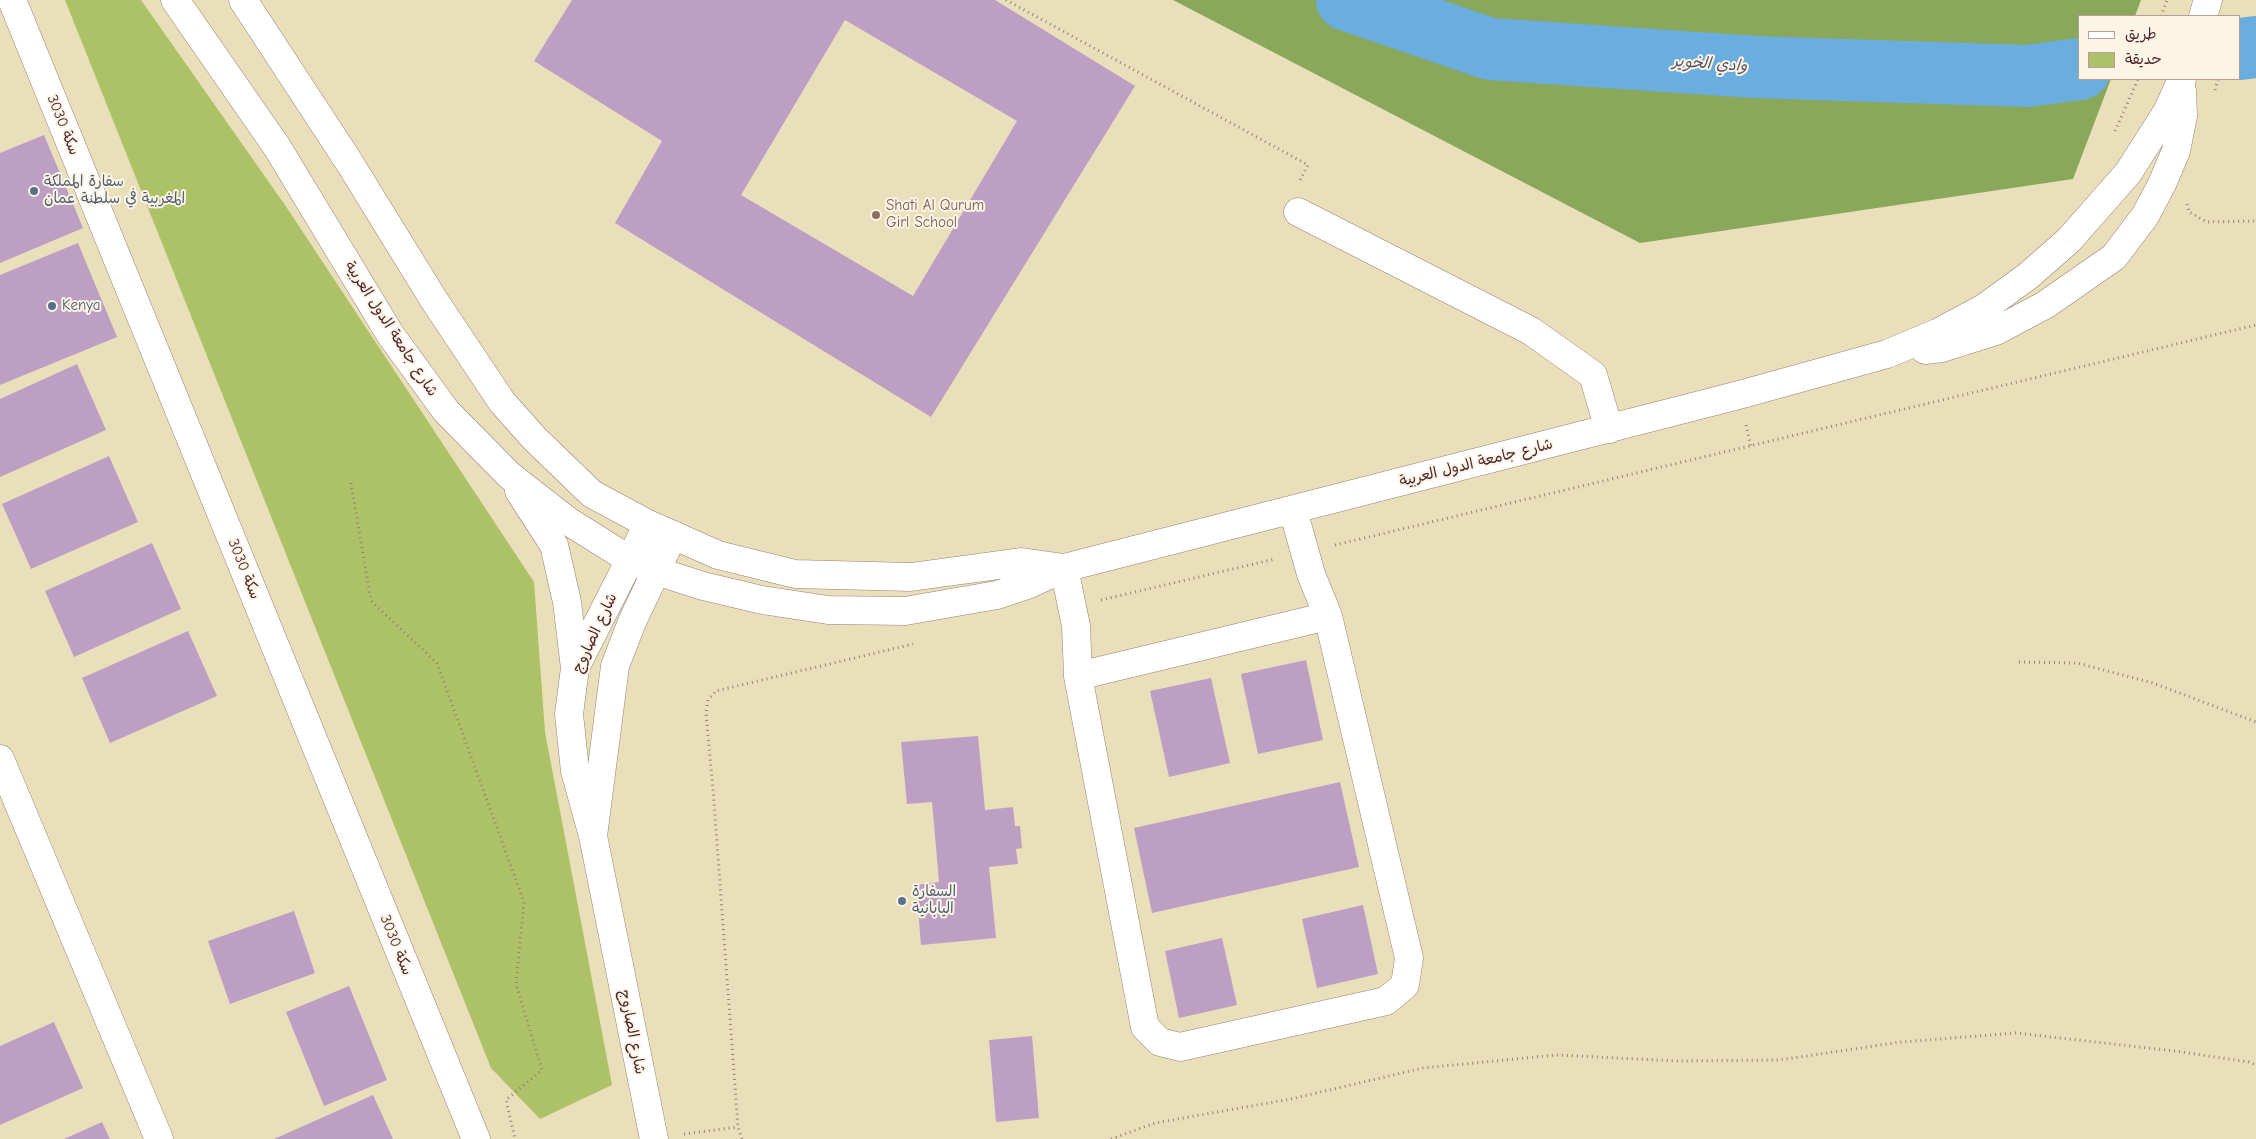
<!DOCTYPE html>
<html>
<head>
<meta charset="utf-8">
<style>
	body { margin:0 }
	#map { position:relative; width:2256px; height:1139px; overflow:hidden; background:#eadfbb; font-family:"Comic Neue","Playpen Sans Arabic",sans-serif }
	canvas { display:block }
	.legend { position:absolute; left:2078px; top:15px; width:162px; height:65px; box-sizing:border-box; background:#fcf5e5; border:1px solid #b59f9b; margin:0; padding:6px 9px; list-style:none; font-size:15px; color:#4a1f2b }
	.legend li { display:flex; align-items:center; gap:10px; height:25px }
	.legend b { width:25px; border:1px solid #b59f9b }
</style>
</head>
<body>
<div id="map">
<canvas width="2256" height="1139"></canvas>
<ul class="legend">
<li><b style="height:6px;background:#fff"></b>طريق</li>
<li><b style="height:14px;background:#adc266"></b>حديقة</li>
</ul>
</div>
<script>
const c = document.querySelector('canvas').getContext('2d');
c.lineJoin = 'round';
function fill(path, color) { c.fillStyle = color; c.fill(path, 'evenodd'); }
const poly = rows => new Path2D(rows.map(r => 'M' + r).join(''));
function trace(path, color, width, dash) { c.strokeStyle = color; c.lineWidth = width; c.lineCap = dash ? 'butt' : 'round'; c.setLineDash(dash || []); c.stroke(path); }
function write(font, color, halo, rows, align = 'center') {
  c.font = font + ' "Comic Neue","Playpen Sans Arabic",sans-serif'; c.lineWidth = 4; c.setLineDash([]); c.textBaseline = 'middle'; c.strokeStyle = halo; c.fillStyle = color; for (const [text, x, y, turn = 0] of rows) {
    c.save(); c.translate(x, y); c.rotate((+turn || 0) * Math.PI / 180); c.textAlign = isNaN(turn) ? turn : align; if (halo) c.strokeText(text, 0, 0); c.fillText(text, 0, 0); c.restore();
  }
}
fill(poly([
	[65,0,141,0,285,205,534,582,545,732,612,1085,540,1119,491,1068]
]), '#adc266');
fill(poly([
	[1173,0,2141,0,2135,16,2080,16,2080,79,2111,79,2073,179,1640,243]
]), '#8aa85b');
trace(poly([
	[1347,0,1490,49,1755,67,2027,76,2080,69],
	[2240,49,2256,47]
]), '#6aaddf', 62);
fill(poly([
	[572,0,995,0,1135,86,931,417,615,223,662,141,534,61],
	[845,20,1017,121,913,296,741,195],
	[44,135,83,228,0,263,0,153],
	[78,243,117,337,0,385,0,275],
	[77,364,106,430,0,477,0,399],
	[109,456,138,522,31,569,2,504],
	[152,543,181,609,74,657,45,591],
	[188,631,217,696,110,743,82,678],
	[1306,660,1323,740,1258,754,1241,674],
	[1211,678,1230,763,1169,777,1150,691],
	[978,736,985,810,1013,807,1015,826,1020,826,1022,848,1016,849,1018,864,989,867,996,938,921,945,916,885,939,882,932,802,907,804,901,742],
	[1340,782,1359,867,1152,913,1134,828],
	[1363,905,1378,974,1317,988,1302,919],
	[294,911,315,973,230,1004,208,941],
	[1222,938,1237,1005,1179,1018,1165,951],
	[349,986,387,1080,324,1106,286,1012],
	[54,1022,83,1088,0,1125,0,1046],
	[1032,1036,1039,1118,996,1122,989,1040],
	[373,1095,393,1139,274,1139],
	[102,1122,110,1139,64,1139]
]), '#be9fc4');
const minor = poly([
	[12,0,476,1139],
	[2203,16,2208,0],
	[1298,212,1531,331,1593,375,1609,429],
	[1925,350,1942,348,1996,331,2045,305,2114,257,2145,216,2162,184,2176,151,2183,116,2182,91],
	[673,535,718,555,795,574,911,577,1021,562,1064,568],
	[1064,568,1076,626,1078,676,1145,1027,1160,1042,1180,1047,1386,1001,1405,985,1409,958,1328,616,1311,574,1293,510],
	[656,571,703,586,762,600,828,610,905,611,997,595,1027,585,1064,568,1739,395,1887,354,1937,333,1984,308,2028,276,2069,240,2128,173,2167,112,2182,79],
	[1078,676,1328,616],
	[0,759,159,1139]
]);
const major = poly([
	[175,0,277,147,390,334,446,411,509,475,568,521,630,560,656,571],
	[243,0,349,162,434,300,502,402,535,439,592,494,648,524,673,535,632,622,615,666,593,836],
	[519,491,554,545,567,602,575,668],
	[648,524,575,668,569,714,575,771,593,836,654,1139]
]);
trace(minor, '#9a7f73', 29);
trace(major, '#9a7f73', 29);
trace(poly([
	[1006,0,1308,165,1300,180],
	[2161,16,2167,0],
	[2215,90,2218,79],
	[2115,131,2138,79],
	[2187,204,2189,212,2207,222,2256,221],
	[1746,425,1751,446],
	[351,483,371,601,437,663,524,902,516,984,542,1070,506,1100,515,1139],
	[1335,545,2256,325],
	[1101,600,1275,559],
	[2019,662,2077,663,2153,683,2256,722],
	[684,1134,738,1127],
	[742,1139,738,1127,713,789,706,713,708,700,716,691,913,644],
	[1111,1139,1155,1123,1291,1099,1423,1068,1556,1055,1679,1061,1779,1060,1901,1042,2016,1033,2175,1051,2249,1062,2256,1065]
]), '#9a7f73', 3, [1, 4]);
trace(minor, '#fff', 28);
trace(major, '#fff', 28);
for (const [x, y, r, color] of [
	[34,191,5,"#5c6f8a"],
	[876,215,5,"#8d6e63"],
	[52,306,5,"#5c6f8a"],
	[902,901,5,"#5c6f8a"]
]) { const dot = new Path2D(); dot.arc(x, y, r, 0, 2 * Math.PI); c.fillStyle = color; c.fill(dot); trace(dot, '#fcf5e5', 2); }
write('15px', '#4a1f2b', '#fcf5e5', [
	["سكة 3030",63,125,68],
	["شارع جامعة الدول العربية",391,329,57],
	["شارع جامعة الدول العربية",1476,463,-14],
	["سكة 3030",244,569,68],
	["شارع الصاروج",595,633,-65],
	["سكة 3030",396,945,68],
	["شارع الصاروج",632,1032,79]
]);
write('15px', '#4e5e75', '#fcf5e5', [
	["سفارة المملكة",44,182],
	["المغربية في سلطنة عمان",44,199],
	["Kenya",62,306],
	["السفارة",912,892],
	["اليابانية",912,909]
], 'left');
write('15px', '#785e54', '#fcf5e5', [
	["Shati Al Qurum",886,206],
	["Girl School",886,223]
], 'left');
write('italic 16px', '#55516a', '#fcf5e5', [
	["وادي الخوير",1710,64,4]
]);
</script>
</body>
</html>
